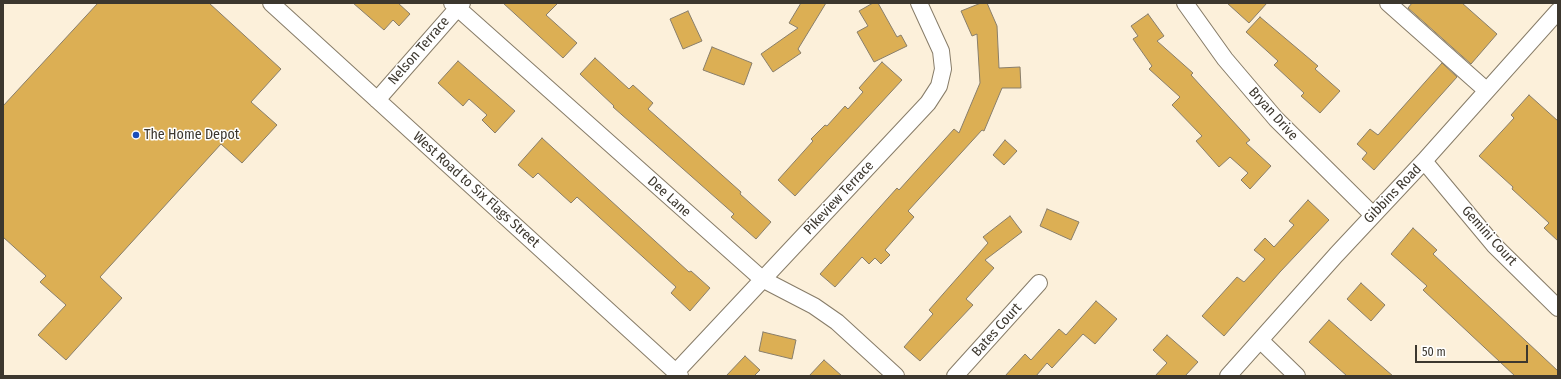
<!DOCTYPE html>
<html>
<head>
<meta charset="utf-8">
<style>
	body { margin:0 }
	#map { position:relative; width:1561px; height:379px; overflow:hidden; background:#fcf0da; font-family:"Fira Sans Condensed",sans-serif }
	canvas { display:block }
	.frame { position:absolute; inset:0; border:4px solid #3c372e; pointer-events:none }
	.scale { position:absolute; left:1415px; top:345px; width:113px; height:18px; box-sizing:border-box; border:2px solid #3c372e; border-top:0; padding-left:5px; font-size:12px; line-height:14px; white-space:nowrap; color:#3c372e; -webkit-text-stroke:3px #fff; paint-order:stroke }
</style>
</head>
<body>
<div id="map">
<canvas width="1561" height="379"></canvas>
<div class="frame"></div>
<div class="scale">50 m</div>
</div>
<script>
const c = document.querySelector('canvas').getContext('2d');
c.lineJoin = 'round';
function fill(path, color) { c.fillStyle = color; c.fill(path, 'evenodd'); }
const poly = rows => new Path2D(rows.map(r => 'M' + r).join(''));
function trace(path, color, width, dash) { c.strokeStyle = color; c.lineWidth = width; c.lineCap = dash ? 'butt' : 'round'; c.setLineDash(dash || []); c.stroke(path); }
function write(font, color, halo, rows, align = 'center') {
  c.font = font + ' "Fira Sans Condensed",sans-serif'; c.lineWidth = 3; c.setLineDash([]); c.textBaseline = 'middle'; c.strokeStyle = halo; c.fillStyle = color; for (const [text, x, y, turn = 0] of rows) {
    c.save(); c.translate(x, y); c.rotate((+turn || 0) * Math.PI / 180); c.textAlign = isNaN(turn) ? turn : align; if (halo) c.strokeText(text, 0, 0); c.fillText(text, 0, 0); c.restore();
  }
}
const building = poly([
	[98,3,209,3,281,69,251,102,277,125,242,163,221,144,100,277,122,298,66,360,38,335,66,305,40,282,46,276,3,237,3,106,98,3],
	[353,3,398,3,410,14,399,26,393,20,384,30,353,3],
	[503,3,558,3,546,15,577,43,563,58,503,3],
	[801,3,826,3,798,49,801,53,773,72,761,54,798,28,789,23,801,3],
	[873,3,878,3,897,37,901,35,907,46,874,62,857,32,868,26,859,11,873,3],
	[981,3,987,3,997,26,999,68,1020,67,1021,88,1002,88,984,131,982,130,908,211,914,217,885,250,890,255,881,264,875,258,869,264,862,257,835,287,820,274,897,188,899,190,954,129,959,133,980,83,977,34,972,36,961,11,981,3],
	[1227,3,1267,3,1249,23,1227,3],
	[1412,3,1462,3,1497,34,1471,64,1408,8,1412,3],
	[688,11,702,41,683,49,670,19,688,11],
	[1148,14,1164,36,1157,41,1193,73,1191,75,1250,140,1246,143,1271,166,1250,189,1241,180,1248,173,1230,157,1219,167,1196,141,1202,136,1172,105,1180,97,1149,69,1152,66,1133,39,1138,36,1131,26,1148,14],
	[1260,17,1318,66,1315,69,1340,91,1320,113,1301,96,1304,93,1274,65,1278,61,1246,32,1260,17],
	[712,47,752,63,744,85,703,70,712,47],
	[595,58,629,89,633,85,653,103,648,109,741,192,740,194,771,222,756,239,731,217,734,214,613,107,614,106,580,74,595,58],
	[458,61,515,111,495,133,482,120,487,115,469,99,463,106,438,83,458,61],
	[882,62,902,80,795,196,778,180,813,141,811,139,825,125,827,126,845,106,848,109,863,92,859,88,882,62],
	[1442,63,1457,77,1374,170,1362,159,1367,153,1357,144,1370,129,1378,135,1442,63],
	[1529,95,1558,121,1558,241,1544,228,1549,223,1512,189,1513,187,1479,156,1514,118,1511,115,1529,95],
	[542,138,689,272,691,271,710,288,690,311,671,293,676,287,577,197,571,203,538,173,533,178,518,165,542,138],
	[1005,140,1017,151,1004,165,993,155,1005,140],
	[1308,200,1329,220,1280,272,1224,336,1202,316,1237,277,1244,282,1265,259,1254,250,1265,238,1274,247,1294,225,1289,221,1308,200],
	[1047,209,1079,222,1071,240,1040,226,1047,209],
	[1010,216,1022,232,985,260,994,268,966,299,973,305,920,361,904,347,933,314,929,310,988,243,983,237,1010,216],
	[1413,228,1437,250,1433,254,1558,371,1558,376,1515,376,1423,290,1427,286,1391,254,1413,228],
	[1361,283,1385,305,1371,321,1347,299,1361,283],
	[1096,301,1117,319,1095,344,1083,334,1052,368,1047,363,1036,376,1005,376,1025,354,1031,360,1059,329,1066,335,1096,301],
	[1329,320,1364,351,1393,376,1347,376,1309,342,1329,320],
	[763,332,796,340,792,359,759,351,763,332],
	[1167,335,1198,362,1185,376,1155,376,1167,363,1153,350,1167,335],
	[745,356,760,370,754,376,726,376,745,356],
	[824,360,842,376,809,376,824,360]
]);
fill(building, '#dcaf54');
trace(building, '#897e6a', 1);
const minor = poly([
	[271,3,680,376],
	[452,3,762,279,814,306,837,322,896,376],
	[1185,3,1225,59,1276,119,1373,215],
	[1388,3,1486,90],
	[377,100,462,3],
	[1424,161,1494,245,1558,308],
	[1261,341,1297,376],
	[676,372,928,103,939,86,943,69,941,51,919,3],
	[955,376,1039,283],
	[1228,376,1336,255,1424,161,1558,11]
]);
trace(minor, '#877c68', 18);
trace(minor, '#fff', 16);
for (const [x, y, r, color] of [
	[136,135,4,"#1b4eba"]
]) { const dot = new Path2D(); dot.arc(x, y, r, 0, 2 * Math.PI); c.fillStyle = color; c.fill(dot); trace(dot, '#fff', 1.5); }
write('14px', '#3c372e', '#fff', [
	["Nelson Terrace",419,51,-49],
	["Bryan Drive",1273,114,48],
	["West Road to Six Flags Street",476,190,42],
	["Gibbins Road",1393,194,-46],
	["Dee Lane",669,197,42],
	["Pikeview Terrace",839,198,-47],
	["Gemini Court",1489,236,48],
	["Bates Court",997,330,-48]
]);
write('14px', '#3c372e', '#fff', [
	["The Home Depot",144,135]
], 'left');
</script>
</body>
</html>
